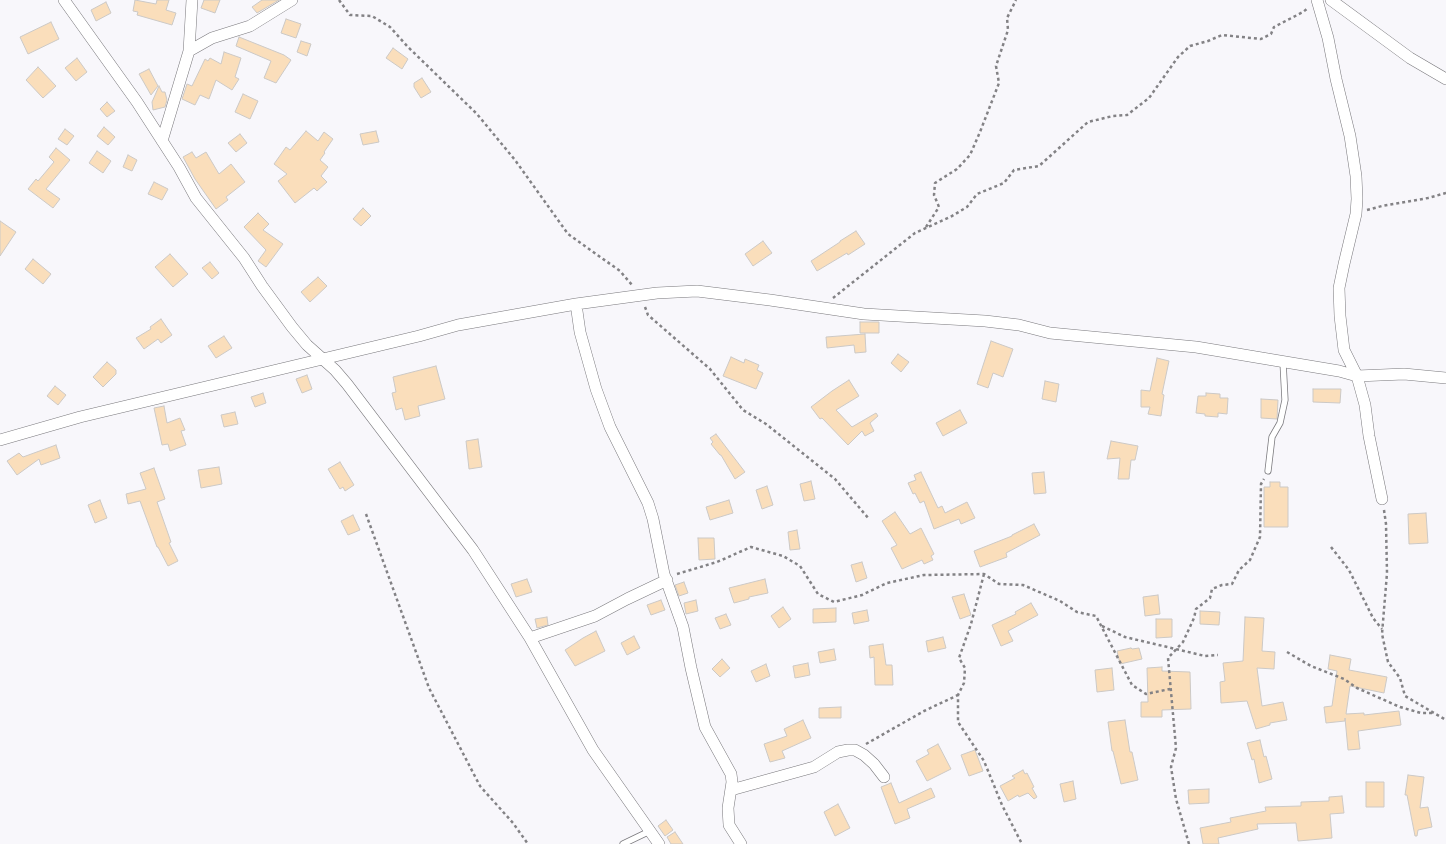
<!DOCTYPE html>
<html>
<head>
<meta charset="utf-8">
<style>
	body { margin:0 }
	canvas { display:block; background:#f8f7fb }
</style>
</head>
<body>
<canvas width="1446" height="844"></canvas>
<script>
const c = document.querySelector('canvas').getContext('2d');
c.lineJoin = 'round';
function fill(path, color) { c.fillStyle = color; c.fill(path, 'evenodd'); }
const poly = rows => new Path2D(rows.map(r => 'M' + r).join(''));
function trace(path, color, width, dash) { c.strokeStyle = color; c.lineWidth = width; c.lineCap = dash ? 'butt' : 'round'; c.setLineDash(dash || []); c.stroke(path); }
const building = poly([
	[135,0,156,4,157,0,169,0,166,10,176,13,172,25,137,15,138,12,133,11,135,0],
	[204,0,220,0,215,13,201,8,204,0],
	[262,0,279,0,257,13,252,7,262,0],
	[106,2,111,13,96,21,91,10,106,2],
	[286,19,301,24,296,38,281,33,286,19],
	[51,22,59,39,28,54,20,37,51,22],
	[239,37,284,55,291,60,276,83,264,78,271,61,236,46,239,37],
	[301,41,311,44,307,56,297,52,301,41],
	[393,48,408,59,402,69,386,58,393,48],
	[224,52,241,58,235,77,239,79,232,90,216,80,209,99,200,95,195,105,182,99,187,84,192,86,205,59,208,61,210,58,221,64,224,52],
	[77,58,87,72,76,81,65,68,77,58],
	[38,67,56,86,43,98,26,80,38,67],
	[149,69,158,86,151,95,139,74,149,69],
	[422,78,431,92,421,98,414,87,414,83,422,78],
	[159,86,162,92,165,92,167,100,165,107,153,110,152,102,159,86],
	[243,94,258,101,250,119,235,112,243,94],
	[107,102,115,111,107,117,100,109,107,102],
	[104,127,115,137,108,145,97,136,104,127],
	[65,129,74,136,67,145,58,139,65,129],
	[306,131,318,141,324,132,333,139,324,152,325,153,320,160,328,167,321,176,327,182,317,191,314,188,295,203,278,181,287,174,274,164,286,147,290,150,306,131],
	[376,131,379,142,363,145,360,134,376,131],
	[240,134,247,143,236,152,228,143,240,134],
	[56,148,70,160,46,189,60,199,53,208,28,189,36,179,38,181,54,162,49,157,56,148],
	[97,151,111,161,103,173,89,163,97,151],
	[192,152,196,158,206,152,219,174,231,164,245,182,226,197,228,200,216,209,195,179,183,157,192,152],
	[128,155,137,160,132,171,123,167,128,155],
	[154,182,168,189,162,200,148,194,154,182],
	[363,208,371,216,361,226,353,219,363,208],
	[258,213,269,224,263,230,283,244,266,267,258,261,266,250,244,227,258,213],
	[0,221,16,232,0,256,0,221],
	[856,231,865,244,848,255,847,253,817,271,811,261,840,242,840,241,856,231],
	[763,241,772,253,753,266,745,254,763,241],
	[170,254,188,274,173,287,155,267,170,254],
	[33,259,51,274,43,284,25,269,33,259],
	[210,262,219,273,212,279,202,268,210,262],
	[318,277,327,286,310,302,301,292,318,277],
	[161,319,172,335,161,343,158,339,144,349,136,338,151,329,150,327,161,319],
	[860,322,879,322,879,333,860,333,860,322],
	[865,334,866,352,855,353,854,345,827,348,826,337,865,334],
	[224,336,232,348,216,358,208,346,224,336],
	[991,341,1013,349,1003,377,993,373,988,388,977,384,991,341],
	[898,354,909,362,901,372,891,363,898,354],
	[731,357,744,363,745,359,759,365,757,370,763,373,756,389,723,376,731,357],
	[1157,358,1169,361,1162,394,1164,395,1161,416,1148,414,1150,407,1141,407,1141,390,1150,391,1157,358],
	[107,362,116,370,116,374,103,387,93,377,107,362],
	[436,366,445,399,418,406,420,416,405,420,402,408,396,410,392,393,396,392,393,377,436,366],
	[307,375,312,389,302,393,296,379,307,375],
	[849,380,859,396,836,410,852,427,876,413,878,416,870,423,874,431,865,436,862,431,848,445,822,418,820,419,811,407,832,391,849,380],
	[1045,381,1059,384,1056,402,1042,399,1045,381],
	[55,386,66,395,58,405,47,396,55,386],
	[1313,389,1341,389,1340,403,1313,402,1313,389],
	[263,393,266,403,255,407,251,397,263,393],
	[1206,393,1220,394,1220,398,1228,398,1227,414,1218,413,1218,417,1205,416,1205,414,1196,413,1198,396,1206,396,1206,393],
	[1261,399,1278,400,1277,419,1261,418,1261,399],
	[164,406,167,423,180,418,185,430,181,431,186,445,170,451,168,444,162,445,154,408,164,406],
	[960,410,967,423,943,436,936,423,960,410],
	[235,412,238,424,224,427,221,415,235,412],
	[716,434,745,472,735,479,721,455,720,455,711,444,713,442,710,438,716,434],
	[478,439,482,467,469,469,466,441,478,439],
	[1111,441,1138,446,1135,460,1131,460,1129,479,1118,479,1120,458,1107,459,1111,441],
	[56,445,60,458,41,465,39,459,17,475,7,461,19,453,23,457,56,445],
	[340,462,354,485,345,491,343,487,340,489,328,469,340,462],
	[219,467,222,484,201,488,198,470,219,467],
	[154,468,165,499,157,502,171,542,169,543,178,561,168,566,158,547,157,547,140,501,128,504,126,494,146,489,140,473,154,468],
	[921,472,938,508,942,506,945,513,967,502,975,518,961,524,959,519,934,529,924,501,920,503,915,493,913,494,908,483,916,480,914,475,921,472],
	[1044,472,1046,493,1034,494,1032,473,1044,472],
	[811,481,815,499,804,501,800,484,811,481],
	[1270,482,1280,482,1280,487,1288,487,1288,527,1264,527,1264,487,1270,487,1270,482],
	[767,486,773,505,762,509,756,490,767,486],
	[100,500,107,518,95,523,88,505,100,500],
	[729,500,733,513,710,520,706,507,729,500],
	[895,512,910,534,921,528,934,554,931,556,933,560,924,564,922,560,902,569,891,548,897,545,882,521,895,512],
	[1426,513,1428,543,1409,544,1408,514,1426,513],
	[353,515,360,530,348,535,341,521,353,515],
	[1034,524,1040,535,1006,553,1007,557,980,567,974,551,1012,536,1012,535,1034,524],
	[797,530,800,549,790,550,788,532,797,530],
	[698,538,714,538,715,559,699,560,698,538],
	[862,562,867,578,856,582,851,565,862,562],
	[527,579,532,592,516,597,511,584,527,579],
	[765,579,768,593,749,597,749,599,734,603,729,588,765,579],
	[684,582,688,593,679,596,675,585,684,582],
	[964,594,971,615,960,619,952,597,964,594],
	[1158,595,1160,614,1145,616,1143,597,1158,595],
	[661,600,665,610,651,615,647,605,661,600],
	[696,600,698,611,686,614,684,603,696,600],
	[1031,603,1038,615,1008,631,1013,641,1001,646,992,625,1016,614,1015,612,1031,603],
	[783,607,791,619,779,628,771,616,783,607],
	[836,608,836,622,813,623,813,609,836,608],
	[867,610,869,621,854,624,852,613,867,610],
	[1200,611,1220,612,1219,625,1200,624,1200,611],
	[726,614,731,625,720,629,715,618,726,614],
	[547,617,548,625,537,628,535,619,547,617],
	[1245,617,1264,618,1262,651,1275,652,1274,669,1257,668,1262,706,1283,702,1287,720,1270,723,1270,725,1256,729,1247,701,1221,703,1220,682,1225,681,1223,663,1243,661,1245,617],
	[1156,619,1172,619,1172,637,1156,638,1156,619],
	[596,631,605,651,575,666,565,650,583,638,596,631],
	[634,636,640,648,627,655,621,643,634,636],
	[943,637,946,648,928,652,926,641,943,637],
	[883,644,886,665,892,665,893,685,875,685,874,657,870,658,869,646,883,644],
	[1131,648,1132,649,1139,648,1142,659,1120,664,1117,651,1131,648],
	[834,649,836,660,820,663,818,652,834,649],
	[1330,655,1351,659,1349,670,1387,677,1384,693,1350,686,1346,714,1364,713,1364,715,1399,711,1401,725,1358,731,1360,749,1348,750,1345,718,1345,721,1326,723,1324,707,1332,706,1337,671,1328,669,1330,655],
	[722,659,730,668,720,677,712,669,722,659],
	[808,663,810,675,795,678,793,666,808,663],
	[766,664,770,676,756,682,751,671,766,664],
	[1162,667,1162,671,1190,672,1191,709,1162,710,1162,717,1141,717,1141,702,1148,702,1147,668,1162,667],
	[1112,668,1114,690,1097,692,1095,670,1112,668],
	[841,707,841,718,819,718,819,708,841,707],
	[803,720,811,738,782,751,785,758,770,762,764,744,787,736,784,729,803,720],
	[1125,720,1130,752,1132,752,1138,780,1121,784,1113,751,1112,751,1108,722,1125,720],
	[1260,740,1264,757,1266,756,1272,779,1259,783,1254,759,1252,760,1247,743,1260,740],
	[938,744,951,769,927,781,916,761,929,754,927,750,938,744],
	[975,750,983,771,969,776,961,755,975,750],
	[1023,770,1025,774,1027,773,1034,787,1032,788,1037,797,1034,799,1028,793,1019,797,1018,795,1008,801,1000,786,1015,778,1012,776,1023,770],
	[1408,775,1424,777,1420,808,1428,807,1432,827,1418,830,1417,836,1415,836,1407,795,1405,795,1408,775],
	[1073,781,1076,799,1064,802,1060,784,1073,781],
	[1366,782,1384,782,1384,807,1366,807,1366,782],
	[891,783,899,803,931,788,935,797,907,809,910,818,895,824,881,787,891,783],
	[1209,789,1209,803,1189,804,1188,790,1209,789],
	[1342,796,1344,813,1330,814,1332,838,1298,841,1296,823,1257,824,1258,829,1218,838,1219,844,1203,844,1200,828,1231,822,1230,818,1266,811,1265,807,1301,806,1301,802,1329,801,1329,797,1342,796],
	[838,804,850,828,835,836,824,812,838,804],
	[666,820,673,830,665,836,658,826,666,820],
	[675,832,683,844,671,844,667,837,675,832]
]);
fill(building, '#fadebb');
trace(building, '#ccc9c6', 1);
const lane = poly([
	[1268,471,1272,437,1280,423,1285,400,1283,362],
	[623,844,650,831]
]);
const street = poly([
	[64,0,137,102,179,167,196,198,244,258,262,286,292,327,307,345,335,370,347,384,473,550,530,638,593,750,659,844],
	[1317,0,1328,38,1336,79,1350,136,1356,176,1357,199,1356,214,1344,264,1339,288,1340,316,1344,350,1357,376,1365,405,1369,436,1382,499],
	[1331,0,1410,58,1446,79],
	[189,51,212,38,250,26,292,0],
	[162,141,189,51,192,0],
	[576,304,580,332,596,389,610,427,648,503,653,519,664,574,683,627,691,668,705,727,731,774,732,782,728,808,729,825,741,844],
	[0,440,80,417,419,336,458,325,576,304,657,293,697,291,770,300,864,314,985,321,1019,325,1050,333,1196,347,1339,371,1357,376,1404,374,1446,378],
	[530,638,595,616,627,599,667,580],
	[731,790,814,767,838,752,848,750,855,750,864,755,874,764,884,777]
]);
trace(lane, '#7a797d', 7);
trace(street, '#7a797d', 12);
trace(poly([
	[339,0,350,15,372,16,390,27,408,47,477,114,515,160,568,234,620,271,632,285],
	[1367,210,1382,206,1428,198,1446,193],
	[926,227,939,207,934,195,935,183,957,169,970,155,980,132,999,83,996,66,1008,30,1007,18,1016,0],
	[833,298,915,233,952,216,967,207,977,194,1004,183,1014,170,1039,166,1088,122,1113,116,1127,115,1149,98,1178,57,1190,46,1208,41,1222,35,1261,39,1271,34,1274,27,1303,12,1308,8],
	[645,307,648,315,710,369,743,410,766,424,835,479,869,519],
	[1384,510,1386,524,1387,573,1382,634,1388,662,1400,678,1405,696,1446,720],
	[366,514,429,688,480,786,513,823,528,844],
	[1331,547,1349,570,1373,618,1382,629],
	[677,574,717,562,751,547,783,556,800,566,818,594,834,602,862,595,887,583,924,575,984,574,999,584,1023,585,1060,601,1077,612,1096,616,1132,685,1146,694,1170,689],
	[984,574,971,624,959,658,965,668,964,683,958,695,958,722,984,761,1002,805,1022,844],
	[1102,626,1125,637,1163,646,1205,656,1218,655],
	[1287,652,1311,666,1344,679,1357,688,1400,707,1421,713,1433,713],
	[866,744,924,711,958,695],
	[1189,844,1176,799,1171,767,1176,748,1168,658,1183,642,1194,618,1196,609,1210,598,1212,589,1222,585,1232,584,1239,570,1250,560,1260,537,1261,484,1264,479]
]), '#838285', 2.5, [3, 3]);
trace(lane, '#fff', 5.5);
trace(street, '#fff', 11);
</script>
</body>
</html>
